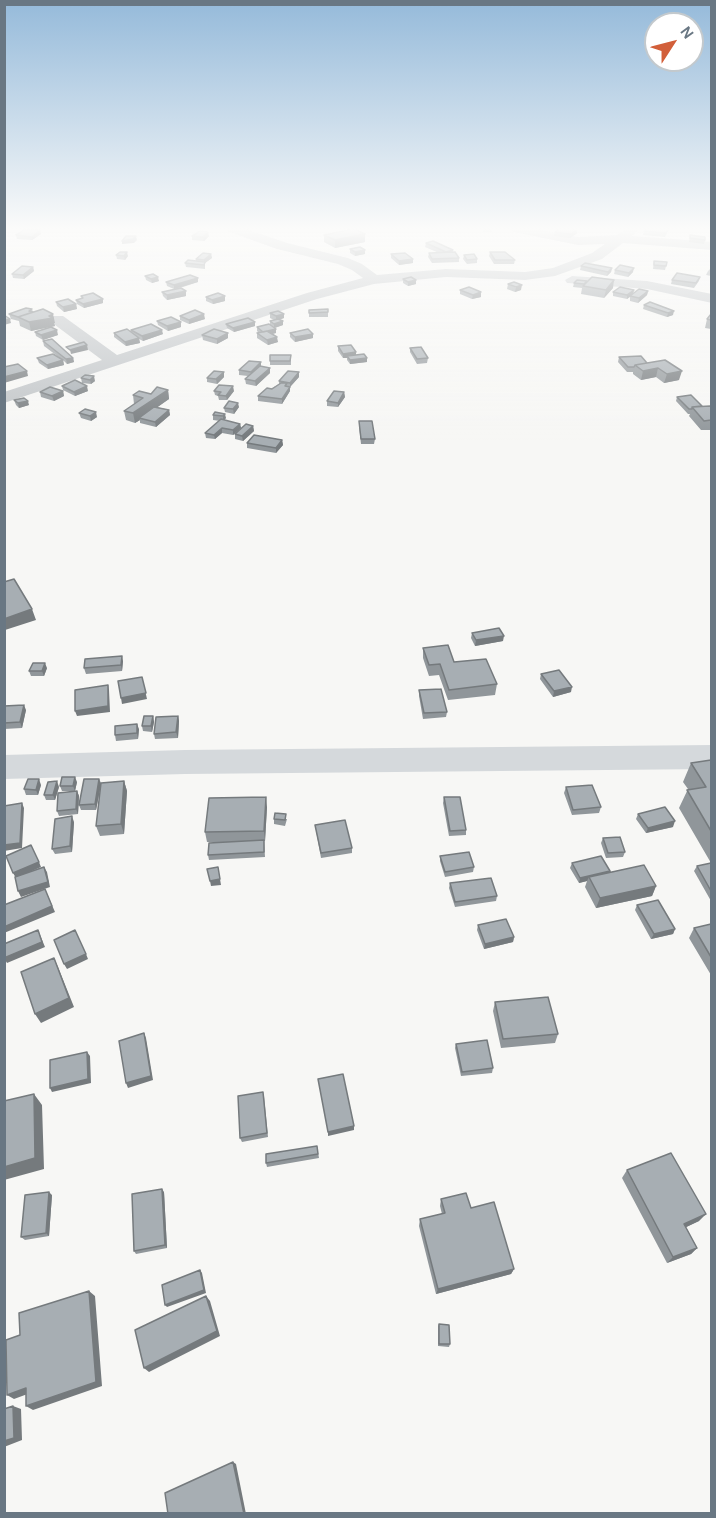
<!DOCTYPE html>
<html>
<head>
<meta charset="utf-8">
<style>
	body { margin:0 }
	#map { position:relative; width:716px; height:1518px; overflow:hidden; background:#f7f7f5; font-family:Karla,sans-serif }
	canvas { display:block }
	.frame { position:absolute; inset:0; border:6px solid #697783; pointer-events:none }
	.north { position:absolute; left:644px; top:12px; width:60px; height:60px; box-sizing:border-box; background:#fff; border:2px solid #c3c9cd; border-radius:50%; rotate:54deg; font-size:16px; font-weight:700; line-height:24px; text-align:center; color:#697783 }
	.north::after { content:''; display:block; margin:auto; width:21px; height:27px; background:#d25f3a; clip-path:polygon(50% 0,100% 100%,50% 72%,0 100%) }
</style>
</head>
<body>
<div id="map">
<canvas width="716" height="1518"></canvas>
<div class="frame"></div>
<div class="north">N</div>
</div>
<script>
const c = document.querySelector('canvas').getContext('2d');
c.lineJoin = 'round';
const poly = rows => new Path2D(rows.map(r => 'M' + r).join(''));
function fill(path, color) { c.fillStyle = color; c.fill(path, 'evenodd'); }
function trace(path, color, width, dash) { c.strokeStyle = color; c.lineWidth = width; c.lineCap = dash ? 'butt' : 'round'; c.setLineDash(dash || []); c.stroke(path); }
fill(poly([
	[226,228,243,228,287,243,348,258,362,264,377,275,446,269,525,272,553,268,592,253,605,244,578,245,514,232,508,228,532,228,578,237,617,235,627,228,641,228,632,236,712,242,712,250,623,243,602,259,555,276,525,280,446,277,374,284,317,299,4,403,4,392,102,360,51,322,49,319,51,316,63,316,117,355,307,293,363,278,352,270,338,264,277,249,227,231,226,228],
	[572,276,647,281,712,294,712,303,647,289,567,283,565,280,572,276]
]), '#bfc3c6');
fill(poly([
	[712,745,712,769,185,774,4,779,4,755,185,750,712,745]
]), '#d5d9dc');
fill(poly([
	[483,228,493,228,491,232,483,232],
	[40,230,41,234,32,240,17,239,16,235],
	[644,231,668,231,665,237,643,235],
	[555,232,577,233,570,238,554,236],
	[365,234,365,242,335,248,324,242,324,235],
	[690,235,705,240,704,244,689,242],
	[192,236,209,236,204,241,192,240],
	[426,243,453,250,453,252,459,258,459,262,432,263,428,257,429,253,439,253,425,247],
	[350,249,365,254,355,256,350,253],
	[490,252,515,260,514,264,494,264,489,256],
	[211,254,212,258,205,263,205,269,186,267,185,263,196,261,196,259],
	[391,254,413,259,413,263,399,265,391,258],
	[116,255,128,256,125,260,117,259],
	[464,255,477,259,477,263,467,264,463,259],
	[654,261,666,266,665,270,653,269],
	[581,266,612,268,611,272,607,276,580,270],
	[33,267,34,271,24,279,13,278,12,274],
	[711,268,711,276,706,275,708,271],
	[615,270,633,272,628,277,614,274],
	[145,276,159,281,152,283,146,280],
	[700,277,699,281,694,288,671,284,672,280],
	[403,279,416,284,408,286,403,283],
	[166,282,198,282,177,289,186,296,167,300,163,296,162,292,174,289,167,286],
	[574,283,613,288,604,298,581,294,582,288,573,287],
	[508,284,521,290,515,292,507,289],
	[460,290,481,292,481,297,472,299,460,294],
	[634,290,633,294,648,291,647,295,638,303,630,301,630,297,627,299,613,296,613,292],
	[81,296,103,299,103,303,84,308,77,304,76,300,82,298],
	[225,296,225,301,213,304,206,301,206,297],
	[56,302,76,304,77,309,64,312,57,306],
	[644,305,673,315,667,317,643,309],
	[32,309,33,312,55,323,54,323,55,326,51,327,58,335,43,340,36,336,35,332,50,327,31,331,20,326,19,321,11,319,9,314],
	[328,309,328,317,309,317,309,310],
	[270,313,284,314,284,318,280,319,283,325,275,328,276,329,276,333,272,334,278,342,268,345,257,338,257,333,259,333,257,331,257,327,270,325,270,321,274,320,270,318],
	[711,314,711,329,705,328,707,319],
	[180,316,205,319,189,324,180,320],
	[157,321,181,327,168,331,158,325],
	[255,322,255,326,234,332,227,328,226,324],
	[131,330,163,334,143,341,139,339,140,343,126,346,114,337,114,333,131,333],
	[228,333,228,338,217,344,203,340,202,335],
	[290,333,313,334,313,338,295,342,290,337],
	[43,341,73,358,74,362,67,364,63,360,64,365,48,369,39,363,37,358,60,358,44,346],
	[338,346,356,355,367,362,350,364,347,360,347,358,343,358,338,351],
	[410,348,428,358,427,363,417,364,410,352],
	[291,355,291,365,270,365,270,361],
	[619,357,647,363,665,360,679,380,664,383,656,377,641,380,633,374,633,372,627,372,618,362],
	[239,370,270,373,256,386,246,384,245,379,248,376,239,375],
	[224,372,224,377,217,384,207,382,207,378],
	[299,377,290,387,290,391,282,404,258,401,258,396,279,384,279,381],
	[81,378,95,381,91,384,82,383],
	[62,386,88,391,75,396,63,390],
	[168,390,169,399,157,407,169,410,170,415,156,427,140,423,140,420,135,423,126,420,124,411,134,404,133,395,151,394],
	[63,391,64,396,54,401,41,397,40,392],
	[214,391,234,391,227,400,219,400,218,396,215,395],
	[344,392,345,397,338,407,327,406,327,401],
	[677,397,702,406,711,407,711,430,701,430,689,416,690,414,688,414,676,401],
	[14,400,29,405,19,408,16,405],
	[239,407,234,414,225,412,224,408],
	[215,412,226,418,224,420,240,424,241,428,233,435,222,433,215,439,206,438,205,433,220,421,213,420,213,415],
	[79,413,97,417,91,421,81,418],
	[253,426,254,431,243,441,235,439,235,434],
	[359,426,375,439,374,444,361,444],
	[282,440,283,445,276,453,247,448,247,443],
	[472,633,503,641,475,646,471,638],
	[423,648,454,662,497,684,495,695,448,700,439,675,429,676,423,658],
	[123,661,122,671,86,674,84,668],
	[47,668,44,676,31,676,29,671],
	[541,674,571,692,553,697,540,679],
	[419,690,447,712,446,717,423,719,419,696],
	[4,706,26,710,22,728,4,729],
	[153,716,154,722,152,732,143,731,142,726],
	[178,716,179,721,178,738,155,739,154,734],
	[139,729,138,739,116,741,115,735],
	[711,760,711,901,694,871,697,866,711,863,679,808,688,789,683,782,691,763],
	[99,779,101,783,124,781,127,791,124,834,100,836,96,826,101,786,96,810,81,810,79,805],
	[77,782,75,791,77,791,79,796,78,814,59,816,57,811,72,791,62,791,60,786],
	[41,785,38,795,26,795,24,789],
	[59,787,55,800,46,800,44,795],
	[566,787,601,807,599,813,572,815,564,793],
	[444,797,466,830,466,835,449,836,443,803],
	[267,807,265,841,264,841,265,857,209,860,208,855,227,842,207,842,205,832],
	[638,814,673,827,646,833,636,819],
	[274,819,287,819,285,826,274,824],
	[74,822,72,852,55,854,52,849],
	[315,825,352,848,352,853,321,858],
	[603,838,625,852,623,857,606,858,601,843],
	[440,856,474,867,473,872,445,877,440,861],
	[572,863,610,871,609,873,656,886,652,896,596,908,585,887,587,881,579,883,570,868],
	[450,883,497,896,496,901,455,907,449,888],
	[637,905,675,929,673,934,651,939,635,910],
	[711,924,711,975,689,938,694,928],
	[478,925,514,937,513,942,484,949,477,930],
	[495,1002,558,1034,555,1043,501,1048,493,1011],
	[456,1044,493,1068,492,1073,461,1076,455,1048],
	[264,1096,268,1137,242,1142,240,1138],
	[317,1146,319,1158,267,1167,266,1163],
	[627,1170,699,1221,686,1227,697,1248,691,1254,667,1263,622,1178],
	[164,1192,167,1248,136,1254,134,1251],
	[52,1195,49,1236,25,1240,21,1237],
	[441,1199,514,1269,511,1274,436,1294,419,1226,420,1219,442,1214,440,1206],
	[439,1324,450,1344,449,1347,438,1346,438,1326]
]), '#90969a');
fill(poly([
	[577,229,577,233,570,238,571,234],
	[40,230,41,234,32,240,32,237],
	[208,232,209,236,204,241,203,237],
	[365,234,365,242,335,248,335,240],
	[136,236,137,240,134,243,122,244,122,241],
	[365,250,365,254,355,256,355,252],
	[127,252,128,256,125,260,124,256],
	[211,254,212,258,205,263,205,269,204,260],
	[413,259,413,263,399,265,399,261],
	[33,267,34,271,24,279,23,275],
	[612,268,611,272,607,276,608,272],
	[634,268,633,272,628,277,629,273],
	[158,277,159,281,152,283,151,279],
	[198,278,198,282,174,289,174,285],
	[416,280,416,284,408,286,408,282],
	[614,280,613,288,604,298,606,290],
	[522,285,521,290,515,292,516,287],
	[634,290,633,294,627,299,627,295],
	[186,291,186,296,167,300,167,295],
	[648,291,647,295,638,303,639,298],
	[481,292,481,297,472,299,473,295],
	[225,296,225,301,213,304,212,300],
	[103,299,103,303,84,308,83,304],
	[76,304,77,309,64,312,63,307],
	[674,311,673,315,667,317,668,313],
	[53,314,55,323,54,323,55,326,31,331,29,322],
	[204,314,205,319,189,324,189,320],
	[284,314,284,318,276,321,276,316],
	[10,319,11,323,4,325,4,320],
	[283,321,283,325,274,328,274,324],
	[181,322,181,327,168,331,167,326],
	[255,322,255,326,234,332,233,328],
	[276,329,276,333,264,336,263,332],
	[57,330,58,335,43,340,41,335],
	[162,330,163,334,143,341,142,336],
	[228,333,228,338,217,344,217,339],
	[313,334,313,338,295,342,295,337],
	[277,337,278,342,268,345,267,340],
	[139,338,140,343,126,346,125,342],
	[87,345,88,350,71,354,70,350],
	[356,352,356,357,347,356,347,358,343,358,343,354],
	[73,358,74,362,67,364,66,359],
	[367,358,367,362,350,364,350,360],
	[63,360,64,365,48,369,47,365],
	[261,362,261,367,251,377,251,372],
	[270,368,270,373,256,386,255,381],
	[658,368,656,377,641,380,643,371],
	[27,371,28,376,4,383,4,377],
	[682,371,679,380,664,383,667,374],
	[224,372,224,377,217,384,216,379],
	[299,372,299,377,290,387,290,383],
	[94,376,95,381,91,384,90,380],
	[87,386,88,391,75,396,74,392],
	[233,386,234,391,227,400,226,396],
	[290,387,290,391,282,404,282,399],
	[168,390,169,399,141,419,139,418,140,420,135,423,133,413],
	[63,391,64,396,54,401,52,396],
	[344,392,345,397,338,407,338,403],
	[28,401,29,405,19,408,18,403],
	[238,403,239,407,234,414,233,409],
	[169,410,170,415,156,427,155,422],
	[96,412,97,417,91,421,90,416],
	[225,414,226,418,223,421,223,416],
	[240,424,241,428,233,435,233,430],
	[253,426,254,431,243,441,242,436],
	[222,428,222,433,215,439,214,435],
	[282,440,283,445,276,453,276,448],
	[32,609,36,620,5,630,4,619],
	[504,636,503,641,475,646,476,640],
	[122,656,123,661,122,671,121,665],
	[45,663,47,668,44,676,42,671],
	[142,677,147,699,122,704,121,698],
	[108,685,109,690,110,712,77,716,75,711],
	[572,687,571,692,553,697,554,691],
	[24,705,26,710,22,728,20,722],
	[153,716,154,722,152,732,151,726],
	[178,716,179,721,178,738,176,732],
	[137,724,139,729,138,739,137,733],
	[75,777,77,782,75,791,73,786],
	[39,779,41,785,38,795,36,790],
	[99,779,101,784,96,810,95,804],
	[57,781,59,787,55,800,53,795],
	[124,781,127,791,124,834,121,824],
	[77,791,79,796,78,814,76,809],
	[266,797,267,807,265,841,264,831],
	[22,803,24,808,22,848,4,851,4,845],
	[72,816,74,822,72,852,70,846],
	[675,821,673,827,646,833,648,828],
	[39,862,41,867,16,878,13,873],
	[44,867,47,872,50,887,21,897,18,891],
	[610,871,608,876,589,877,587,881,579,883,580,878],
	[220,879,221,885,211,886,210,881],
	[656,886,652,896,596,908,600,898],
	[45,889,55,912,4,933,4,927],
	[675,929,673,934,651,939,654,934],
	[38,930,45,947,7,963,4,958],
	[514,937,513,942,484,949,485,944],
	[86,954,88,959,67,969,64,964],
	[54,958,58,967,74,1007,41,1023,35,1014],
	[144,1033,146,1038,153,1080,128,1088,126,1083],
	[87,1052,90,1056,91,1083,52,1092,50,1088],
	[34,1094,42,1105,44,1169,4,1180,4,1167],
	[354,1126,354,1130,328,1136,328,1132],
	[162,1189,164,1192,167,1248,165,1245],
	[49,1192,52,1195,49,1236,46,1233],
	[706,1214,699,1221,678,1231,684,1224],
	[697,1248,691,1254,667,1263,673,1257],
	[514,1269,511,1274,436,1294,438,1289],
	[200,1270,202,1273,206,1293,167,1307,165,1305],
	[89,1291,95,1296,102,1386,33,1410,26,1406],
	[206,1296,210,1301,220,1336,149,1372,144,1368],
	[26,1388,33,1392,14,1399,7,1395],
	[13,1406,21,1409,22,1440,4,1447,4,1441],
	[233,1462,236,1464,246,1514,244,1514]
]), '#757a7d');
const building = poly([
	[560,228,568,228,577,229,571,234,555,232,560,228],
	[646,228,669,228,666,233,644,231,646,228],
	[354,229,365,234,335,240,324,235,354,229],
	[24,230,40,230,32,237,16,235,24,230],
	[200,231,208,232,203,237,192,236,200,231],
	[690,235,705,237,705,240,690,238,690,235],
	[126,236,136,236,133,239,122,241,126,236],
	[433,241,453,250,446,252,426,243,433,241],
	[360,247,365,250,355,252,350,249,360,247],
	[120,252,127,252,124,256,116,255,120,252],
	[455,252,459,258,432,259,429,253,455,252],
	[490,252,505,252,515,260,495,260,490,252],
	[203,253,211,254,204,260,196,259,203,253],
	[405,253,413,259,399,261,391,254,405,253],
	[474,254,477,259,467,260,464,255,474,254],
	[188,260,205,262,204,265,185,263,188,260],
	[654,261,667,262,666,266,654,265,654,261],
	[585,263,612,268,608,272,581,266,585,263],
	[620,265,634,268,629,273,615,270,620,265],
	[22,266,33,267,23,275,12,274,22,266],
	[677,273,700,277,696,283,672,280,677,273],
	[153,274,158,277,151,279,145,276,153,274],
	[190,275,198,278,174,285,166,282,190,275],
	[411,277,416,280,408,282,403,279,411,277],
	[592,277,614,280,606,290,583,286,592,277],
	[577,280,587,281,584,284,574,283,577,280],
	[514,282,522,285,516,287,508,284,514,282],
	[469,287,481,292,473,295,460,290,469,287],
	[620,287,634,290,627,295,613,292,620,287],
	[181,288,186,291,167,295,162,292,181,288],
	[639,289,648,291,639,298,630,296,639,289],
	[93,293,103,299,83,304,76,300,83,298,81,296,93,293],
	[218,293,225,296,212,300,206,297,218,293],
	[68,299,76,304,63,307,56,302,68,299],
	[650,302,674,311,668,313,644,305,650,302],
	[26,308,32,309,29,311,33,312,18,317,9,314,26,308],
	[43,309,53,314,49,316,53,318,29,322,18,317,43,309],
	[328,309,328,312,309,313,309,310,328,309],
	[195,310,204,314,189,320,180,316,195,310],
	[278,311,284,314,276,316,270,313,278,311],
	[711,314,711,320,707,319,711,314],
	[4,315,10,319,4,320,4,315],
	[171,317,181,322,167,326,157,321,171,317],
	[248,318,255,322,233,328,226,324,248,318],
	[278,319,283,321,274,324,270,321,278,319],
	[151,324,162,330,142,336,131,330,151,324],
	[269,324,276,329,263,332,257,327,269,324],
	[51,327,57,330,41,335,35,332,51,327],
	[127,329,139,338,125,342,114,333,127,329],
	[214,329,228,333,217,339,202,335,214,329],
	[308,329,313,334,295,337,290,333,308,329],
	[267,331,277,337,267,340,257,333,267,331],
	[52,339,73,358,66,359,43,341,52,339],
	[84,342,87,345,70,350,66,347,84,342],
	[351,345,356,352,343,354,338,346,351,345],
	[421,347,428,358,417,359,410,348,421,347],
	[53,354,63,360,47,365,37,358,53,354],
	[364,354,367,358,350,360,347,356,364,354],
	[270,355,291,355,290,361,270,361,270,355],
	[641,356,647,363,635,365,634,367,628,367,619,357,641,356],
	[665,360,682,371,667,374,658,368,643,371,635,365,665,360],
	[249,361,261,362,251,372,239,370,249,361],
	[18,364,27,371,4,377,4,367,18,364],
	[260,366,270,368,255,381,245,379,260,366],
	[214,371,224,372,216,379,207,378,214,371],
	[288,371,299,372,290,383,279,381,288,371],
	[85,375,94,376,90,380,81,378,85,375],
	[75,380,87,386,74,392,62,386,75,380],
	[281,383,287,383,285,386,290,387,282,399,258,396,267,388,272,389,281,383],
	[219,385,233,386,226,396,218,395,221,392,214,391,219,385],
	[50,387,63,391,52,396,40,392,50,387],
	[157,387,168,390,133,413,124,411,143,398,133,395,139,391,151,394,157,387],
	[334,391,344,392,338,403,327,401,334,391],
	[691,395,702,406,692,407,692,409,689,409,677,397,691,395],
	[24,398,28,401,18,403,14,400,24,398],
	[229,401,238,403,233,409,224,408,229,401],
	[710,406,711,407,711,420,704,421,692,407,710,406],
	[154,407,169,410,155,422,139,418,154,407],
	[85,409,96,412,90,416,79,413,85,409],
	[215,412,225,414,223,416,213,415,215,412],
	[221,419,240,424,233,430,222,428,214,435,205,433,221,419],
	[359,421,372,421,375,439,361,439,359,421],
	[246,424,253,426,242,436,235,434,246,424],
	[254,435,282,440,276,448,247,443,254,435],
	[14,579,32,609,4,619,4,582,14,579],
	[499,628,504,636,476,640,472,633,499,628],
	[448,645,454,662,486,659,497,684,449,690,440,664,429,665,423,648,448,645],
	[122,656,121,665,84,668,85,659,122,656],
	[33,663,45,663,42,671,29,671,33,663],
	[559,670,572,687,554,691,541,674,559,670],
	[142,677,146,693,121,698,118,681,142,677],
	[108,685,108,706,75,711,75,690,108,685],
	[441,689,447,712,424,713,419,690,441,689],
	[24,705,20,722,4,723,4,706,24,705],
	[144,716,153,716,151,726,142,726,144,716],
	[178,716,176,732,154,734,156,717,178,716],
	[137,724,137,733,115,735,115,726,137,724],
	[711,760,711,831,687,790,706,787,691,763,711,760],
	[62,777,75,777,73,786,60,786,62,777],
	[28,779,39,779,36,790,24,789,28,779],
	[84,779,99,779,95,804,79,805,84,779],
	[57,781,53,795,44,795,48,782,57,781],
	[124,781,121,824,96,826,101,783,124,781],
	[592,785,601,807,573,810,566,787,592,785],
	[77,791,76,809,57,811,58,793,77,791],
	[266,797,264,831,205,832,209,798,266,797],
	[444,797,460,797,466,830,450,831,444,797],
	[22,803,20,843,4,845,4,806,22,803],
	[665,807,675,821,648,828,638,814,665,807],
	[275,813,286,814,285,820,274,819,275,813],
	[72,816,70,846,52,849,55,819,72,816],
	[345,820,352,848,321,853,315,825,345,820],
	[620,837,625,852,608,853,603,838,620,837],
	[264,840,264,852,208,855,209,843,264,840],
	[31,845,39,862,13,873,6,856,31,845],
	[469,852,474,867,445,872,440,856,469,852],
	[601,856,610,871,580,878,572,863,601,856],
	[711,863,711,891,697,866,711,863],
	[644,865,656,886,600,898,589,877,644,865],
	[44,867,48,882,18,891,15,877,44,867],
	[218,867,220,879,210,881,207,869,218,867],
	[491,878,497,896,455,902,450,883,491,878],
	[45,889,52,906,4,927,4,905,45,889],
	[658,900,675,929,654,934,637,905,658,900],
	[506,919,514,937,485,944,478,925,506,919],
	[711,924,711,957,694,928,711,924],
	[38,930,42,942,4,958,4,944,38,930],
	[75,930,86,954,64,964,54,940,75,930],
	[54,958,69,998,35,1014,21,972,54,958],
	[548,997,558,1034,503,1039,495,1002,548,997],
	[144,1033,151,1076,126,1083,119,1041,144,1033],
	[487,1040,493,1068,462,1072,456,1044,487,1040],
	[87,1052,88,1079,50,1088,50,1060,87,1052],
	[343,1074,354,1126,328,1132,318,1079,343,1074],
	[263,1092,267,1133,240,1138,238,1096,263,1092],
	[34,1094,35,1158,4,1167,4,1101,34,1094],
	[317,1146,318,1154,266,1163,266,1154,317,1146],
	[671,1153,706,1214,684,1224,697,1248,673,1257,627,1170,671,1153],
	[162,1189,165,1245,134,1251,132,1194,162,1189],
	[49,1192,46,1233,21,1237,25,1195,49,1192],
	[466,1193,471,1208,494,1202,514,1269,438,1289,420,1219,445,1213,441,1199,466,1193],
	[200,1270,204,1290,165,1305,162,1285,200,1270],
	[89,1291,96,1382,26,1406,26,1388,7,1395,6,1340,20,1335,19,1313,89,1291],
	[206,1296,217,1331,144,1368,135,1330,206,1296],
	[439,1324,449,1325,450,1344,439,1344,439,1324],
	[13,1406,14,1438,4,1441,4,1409,13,1406],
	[233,1462,244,1514,168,1514,165,1493,233,1462]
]);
fill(building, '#a7aeb3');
trace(building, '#757a7d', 1.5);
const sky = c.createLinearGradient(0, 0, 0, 440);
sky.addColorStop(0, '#95bada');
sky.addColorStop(0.52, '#fbfbfa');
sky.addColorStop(1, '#fbfbfa00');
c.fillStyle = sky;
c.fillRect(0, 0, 716, 440);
</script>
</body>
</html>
